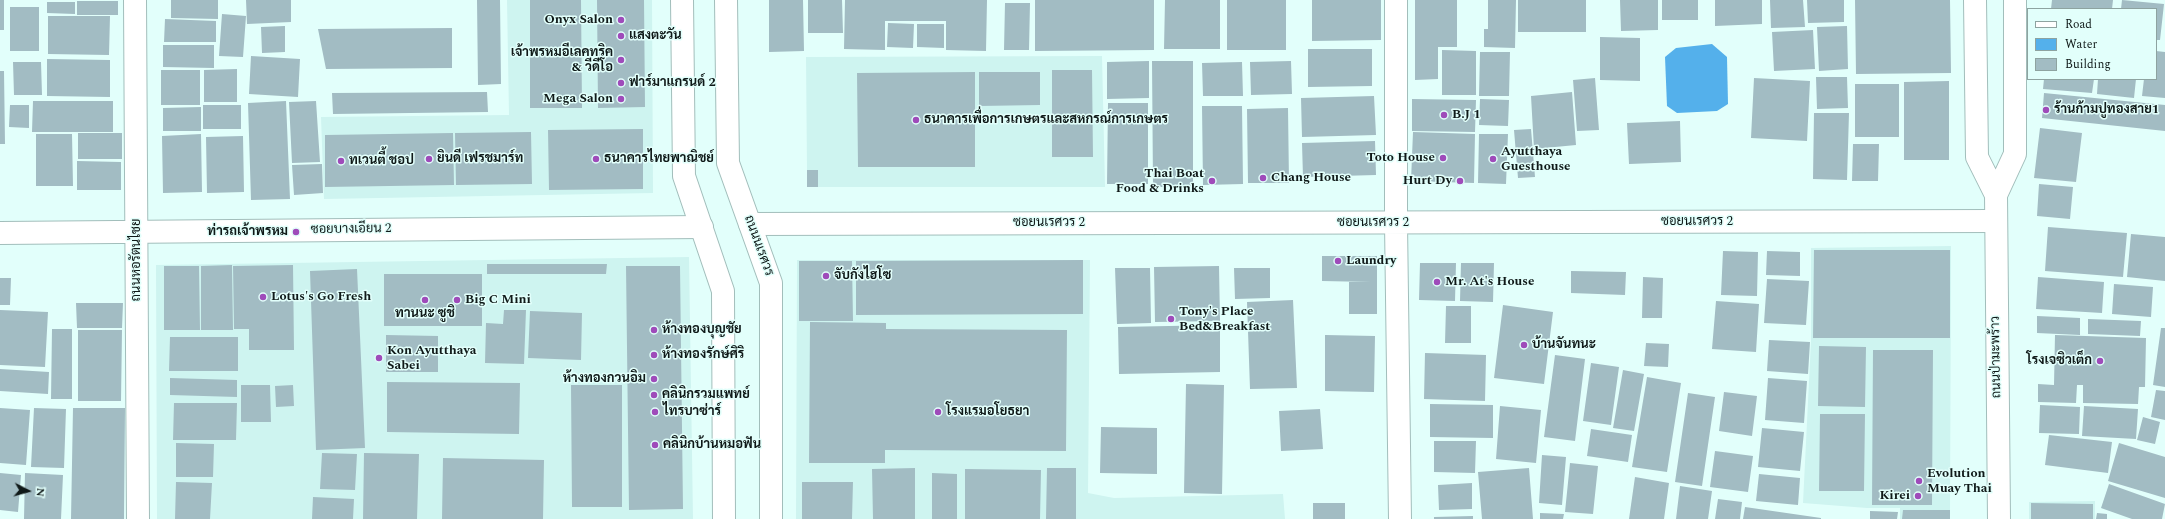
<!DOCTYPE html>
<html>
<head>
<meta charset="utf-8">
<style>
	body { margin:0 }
	#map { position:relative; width:2165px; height:519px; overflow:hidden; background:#e2fffb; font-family:Spectral,serif }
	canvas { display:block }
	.legend { position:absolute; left:2027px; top:8px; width:130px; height:72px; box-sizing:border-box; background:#e2fffb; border:1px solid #8ea3a0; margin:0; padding:5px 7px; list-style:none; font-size:12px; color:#0f1918 }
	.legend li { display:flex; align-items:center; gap:8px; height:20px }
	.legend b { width:20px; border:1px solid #8ea3a0 }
	.north { position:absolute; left:8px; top:471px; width:40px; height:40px; -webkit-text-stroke:3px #e2fffb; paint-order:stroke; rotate:96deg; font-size:11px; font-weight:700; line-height:16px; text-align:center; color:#0f1918 }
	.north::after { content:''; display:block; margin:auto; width:14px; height:18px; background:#0f1918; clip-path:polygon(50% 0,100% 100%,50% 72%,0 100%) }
</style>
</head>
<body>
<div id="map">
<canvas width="2165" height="519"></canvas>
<ul class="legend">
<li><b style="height:5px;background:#fff"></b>Road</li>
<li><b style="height:11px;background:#54b0eb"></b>Water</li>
<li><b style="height:11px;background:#a2bcc3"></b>Building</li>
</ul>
<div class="north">N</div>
</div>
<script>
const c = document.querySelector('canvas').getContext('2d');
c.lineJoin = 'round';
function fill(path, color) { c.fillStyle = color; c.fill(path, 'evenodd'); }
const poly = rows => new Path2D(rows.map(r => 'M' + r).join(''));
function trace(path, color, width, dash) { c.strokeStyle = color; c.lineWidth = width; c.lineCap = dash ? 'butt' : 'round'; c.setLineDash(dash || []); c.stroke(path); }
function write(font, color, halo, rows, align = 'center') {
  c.font = font + ' Spectral,Sarabun,serif'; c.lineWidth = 3; c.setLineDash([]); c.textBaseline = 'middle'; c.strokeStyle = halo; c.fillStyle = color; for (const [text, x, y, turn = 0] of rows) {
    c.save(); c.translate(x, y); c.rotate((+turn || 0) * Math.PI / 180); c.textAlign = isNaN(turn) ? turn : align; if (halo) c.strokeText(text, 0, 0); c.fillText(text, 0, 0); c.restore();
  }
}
fill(poly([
	[507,0,652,0,653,193,324,199,321,117,509,115],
	[1102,56,1105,187,818,187,818,170,807,170,806,57],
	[1951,246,1950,519,1900,519,1900,508,1867,508,1803,503,1811,341,1811,248],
	[689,257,693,519,157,519,156,265],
	[797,260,1090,260,1088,493,1114,498,1283,494,1285,519,796,519],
	[2095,501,2095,519,2029,519,2029,502]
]), '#cef4f0');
fill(poly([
	[1712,44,1727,57,1728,104,1717,111,1677,113,1667,106,1665,57,1676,48]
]), '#54b0eb');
fill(poly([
	[0,0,4,0,4,30,0,30],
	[171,0,218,0,218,19,171,18],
	[246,0,291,0,291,22,247,24],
	[477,0,500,0,501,84,478,85],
	[530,0,581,0,582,108,530,108],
	[597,0,644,0,645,107,598,108],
	[769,0,803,0,804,51,769,52],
	[808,0,842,0,843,33,808,33],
	[845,0,987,0,986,51,946,50,946,21,885,21,885,50,844,49],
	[1035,0,1154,0,1154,50,1035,51],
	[1165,0,1220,0,1220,49,1164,49],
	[1227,0,1286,0,1286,50,1227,50],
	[1312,0,1381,0,1381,40,1312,41],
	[1415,0,1457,0,1457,47,1438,47,1438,79,1415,80],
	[1488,0,1516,0,1515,48,1484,47,1484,29,1488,29],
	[1518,0,1586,0,1586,32,1518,32],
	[1620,0,1658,0,1658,30,1621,31],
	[1662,0,1698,0,1698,20,1662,20],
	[1715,0,1762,0,1762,24,1715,26],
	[1770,0,1803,0,1805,27,1771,28],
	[1807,0,1844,0,1844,22,1808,23],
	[1855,0,1950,0,1951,73,1856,74],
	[2052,0,2113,0,2112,9,2051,9],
	[2122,0,2164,4,2160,40,2156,40,2156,9,2121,9],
	[77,1,118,1,118,15,77,15],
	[47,2,75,2,75,14,47,13],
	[1005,3,1030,3,1029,50,1004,50],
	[10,7,39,7,39,51,10,51],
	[222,14,246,16,243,57,219,56],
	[48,16,110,16,109,55,48,54],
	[165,19,216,21,216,42,164,42],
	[888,23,914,24,913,48,887,47],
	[917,24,944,24,944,48,917,47],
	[285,26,285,52,262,53,261,27],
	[1847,26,1848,69,1819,71,1817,27],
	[452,28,452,68,326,69,318,29],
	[1813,30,1815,69,1774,71,1772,32],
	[1600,37,1640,38,1640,81,1600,80],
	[163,45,214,45,214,68,163,67],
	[1308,49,1372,49,1372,86,1308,87],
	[1442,50,1476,51,1476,95,1442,95],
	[2156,51,2165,52,2165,98,2142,96,2144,79,2156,79],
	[1480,52,1510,52,1509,96,1479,96],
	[251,56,300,59,298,97,249,94],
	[47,59,110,60,110,97,47,96],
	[1149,61,1149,98,1107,99,1107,62],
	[1152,61,1193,61,1193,187,1153,187],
	[1291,61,1292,94,1251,95,1250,62],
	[13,62,41,62,42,95,14,95],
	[1242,62,1243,96,1203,96,1202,63],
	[237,69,237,102,204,102,204,70],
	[161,70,200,70,200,105,161,105],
	[1052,70,1092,70,1093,157,1052,157],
	[0,71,4,71,5,144,0,144],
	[975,72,975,167,858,167,857,73],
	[979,72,1040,72,1040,105,979,106],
	[1816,77,1847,77,1848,108,1817,109],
	[1595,78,1599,130,1577,131,1573,80],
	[1754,78,1810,81,1807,141,1751,138],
	[2044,79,2094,79,2092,93,2043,89],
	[2098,79,2136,79,2134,98,2097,94],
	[1949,81,1949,160,1904,160,1904,82],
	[1855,84,1899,84,1899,137,1855,137],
	[487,92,488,112,333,114,332,93],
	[1572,92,1576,145,1534,149,1531,96],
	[2044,93,2165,105,2165,131,2042,118],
	[1374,96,1376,135,1302,137,1301,98],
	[1412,99,1476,100,1475,132,1412,131],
	[1480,99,1509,100,1508,126,1479,125],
	[33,101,113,101,113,132,32,132],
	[286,101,290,199,251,200,248,103],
	[316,101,320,162,292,163,289,102],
	[1108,103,1148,103,1148,184,1107,184],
	[10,105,29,105,29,128,9,127],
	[203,105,241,105,241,129,203,129],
	[1202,106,1242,106,1243,184,1203,185],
	[201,107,201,131,163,131,163,108],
	[1288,108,1289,183,1248,183,1247,109],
	[1814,113,1849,113,1847,180,1813,179],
	[1680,121,1681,162,1629,164,1627,123],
	[2040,128,2082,133,2076,182,2034,178],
	[643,129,643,189,549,190,548,130],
	[1531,129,1535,177,1518,178,1514,130],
	[531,132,532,184,456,185,455,133],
	[1413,132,1475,134,1474,183,1411,181],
	[78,133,122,133,122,159,78,159],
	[453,133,454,185,325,187,325,135],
	[36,134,72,134,73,186,36,186],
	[201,134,202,192,163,193,162,136],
	[1479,134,1508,134,1506,184,1478,183],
	[243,136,244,192,207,193,206,137],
	[1375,141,1376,175,1303,177,1302,143],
	[1853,144,1879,144,1878,181,1852,181],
	[77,161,121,162,121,190,77,190],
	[322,164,323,193,294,195,292,165],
	[807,170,818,170,818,187,807,187],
	[2039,184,2073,187,2070,219,2037,216],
	[2048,227,2127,233,2123,277,2045,271],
	[2131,234,2165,237,2165,281,2127,277],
	[1814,250,1950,250,1950,338,1813,338],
	[1723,251,1758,252,1757,296,1721,295],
	[1767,251,1800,252,1800,276,1766,275],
	[1322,256,1377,256,1377,314,1349,314,1349,282,1371,282,1322,281],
	[1083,260,1083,314,856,315,856,261],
	[799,261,852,261,853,321,799,321],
	[1420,263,1456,263,1455,301,1419,300],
	[1461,263,1494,263,1493,302,1460,301],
	[487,264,607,264,606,274,487,274],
	[232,265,233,330,201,330,201,266],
	[293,265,294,350,249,350,249,329,234,329,233,266],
	[164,266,199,266,200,330,164,330],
	[626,266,680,266,683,509,629,510],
	[1219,266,1220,321,1155,322,1154,267],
	[1115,268,1150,268,1151,323,1117,324],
	[1234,268,1270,268,1270,298,1235,299],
	[357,269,365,448,316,450,310,271],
	[1571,271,1626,272,1625,295,1571,293],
	[384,274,482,274,482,326,384,326],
	[1643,277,1663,278,1662,318,1642,318],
	[2038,277,2104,282,2102,313,2036,309],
	[0,278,11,278,10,305,0,305],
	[1767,279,1809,281,1806,325,1764,323],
	[2114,284,2153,287,2151,317,2112,314],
	[1293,300,1297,388,1250,389,1247,302],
	[1716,301,1759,304,1756,352,1712,349],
	[76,303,123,303,122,328,77,328],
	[1503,305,1553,312,1544,384,1494,378],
	[1446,306,1471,306,1471,343,1445,343],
	[0,310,48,312,45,367,0,365],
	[504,310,526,310,524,364,485,363,486,323,503,324],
	[530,311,582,313,581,360,528,358],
	[2037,316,2080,318,2080,335,2037,333],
	[2088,319,2141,321,2140,336,2088,334],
	[810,322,886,323,886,329,1067,330,1066,451,885,450,885,463,809,463],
	[1220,325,1220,372,1119,374,1118,327],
	[2161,328,2165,328,2165,387,2153,385],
	[52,329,72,329,72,399,51,399],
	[78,330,122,330,121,401,78,401],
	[386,335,438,336,438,372,386,372],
	[1325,335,1375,336,1374,392,1325,391],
	[2055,335,2146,338,2145,387,2139,387,2138,404,2083,403,2083,385,2077,385,2076,403,2038,402,2038,384,2054,385],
	[170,337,238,337,238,371,169,371],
	[1769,340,1810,342,1808,374,1767,371],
	[1646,343,1669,344,1668,367,1644,366],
	[1819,346,1866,347,1865,407,1818,406],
	[1873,350,1933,350,1932,505,1872,505],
	[1425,353,1486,355,1485,401,1424,399],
	[1555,355,1585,359,1575,441,1544,437],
	[1591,363,1619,367,1611,425,1583,421],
	[0,369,49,372,48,394,0,391],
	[1623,370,1644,374,1634,431,1613,428],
	[1647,377,1681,383,1667,472,1632,467],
	[170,378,237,380,237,397,170,395],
	[1768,378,1807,381,1804,423,1765,420],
	[387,382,520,383,519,434,387,432],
	[1186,384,1224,385,1222,494,1184,493],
	[241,385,270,385,271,422,241,422],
	[293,385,294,406,276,407,275,386],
	[571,385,622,385,622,507,572,507],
	[2156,390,2165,391,2165,420,2151,417],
	[1724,392,1757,396,1752,436,1719,431],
	[1688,393,1715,397,1702,486,1675,482],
	[174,403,237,403,236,440,173,440],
	[1430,404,1493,405,1493,438,1430,437],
	[2040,405,2080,407,2079,434,2039,433],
	[1500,406,1541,410,1536,463,1496,459],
	[2084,406,2138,409,2136,439,2082,436],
	[0,408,30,410,26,465,0,463],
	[34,408,66,409,64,468,31,467],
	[73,408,125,408,124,519,71,519],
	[1320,409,1323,449,1281,451,1279,411],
	[1820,414,1865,414,1864,491,1819,491],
	[2143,417,2160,422,2155,444,2137,440],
	[1101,427,1157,428,1157,474,1100,473],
	[1762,428,1804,432,1800,471,1758,467],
	[1591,429,1632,435,1628,462,1587,456],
	[2049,435,2112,442,2108,473,2045,465],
	[1434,441,1476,441,1475,473,1434,472],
	[176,443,214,444,213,477,176,477],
	[2119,443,2165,457,2165,498,2108,481],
	[1715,451,1753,456,1748,492,1710,487],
	[322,453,357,454,355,490,320,489],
	[364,453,419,454,417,519,363,519],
	[1542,455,1566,457,1562,505,1539,503],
	[443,458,544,460,543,519,442,519],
	[1570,463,1598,466,1593,514,1565,512],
	[915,468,915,519,873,519,872,469],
	[1047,468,1076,468,1076,519,1046,519],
	[1529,468,1533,519,1482,519,1478,472],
	[965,469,1041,470,1040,519,965,519],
	[0,473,21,475,18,512,0,510],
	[25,473,63,475,61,519,24,519],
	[932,473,957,474,957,519,932,519],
	[1759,474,1800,478,1798,505,1756,501],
	[1635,477,1669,483,1664,519,1629,519],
	[176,482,212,483,210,519,175,519],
	[802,482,853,482,852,519,802,519],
	[1472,483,1472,509,1439,510,1438,485],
	[2109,484,2165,504,2162,519,2132,519,2101,508],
	[1680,486,1712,491,1708,519,1676,519],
	[313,497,354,499,353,519,312,519],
	[1718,499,1742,502,1740,519,1715,519],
	[1313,503,1345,503,1345,519,1313,519],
	[2031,503,2093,504,2093,519,2031,519],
	[1745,507,1821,518,1821,519,1743,519],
	[1903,510,1950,510,1950,519,1902,519],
	[1870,511,1898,512,1897,519,1870,519],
	[1540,513,1564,514,1563,519,1540,519],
	[2097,513,2107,514,2107,519,2096,519],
	[1473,516,1473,519,1434,519,1434,517]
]), '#a2bcc3');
const minor = poly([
	[135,0,138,519],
	[1396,0,1396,223,1400,519],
	[750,224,1996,221],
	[0,233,702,227]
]);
const tertiary = poly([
	[682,0,684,176,723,291,724,519],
	[726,0,728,163,771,283,771,519],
	[1975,0,1977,157,1996,195],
	[1999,519,1996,195,2015,154,2015,0]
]);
trace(minor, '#a2bebb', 24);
trace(tertiary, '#a2bebb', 24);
trace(minor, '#fff', 22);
trace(tertiary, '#fff', 22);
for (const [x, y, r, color] of [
	[621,20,4,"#9f4bba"],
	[621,36,4,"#9f4bba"],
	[621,60,4,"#9f4bba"],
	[621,83,4,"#9f4bba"],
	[621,99,4,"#9f4bba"],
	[2046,110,4,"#9f4bba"],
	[1444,115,4,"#9f4bba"],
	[916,120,4,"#9f4bba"],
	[1443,158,4,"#9f4bba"],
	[429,159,4,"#9f4bba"],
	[596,159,4,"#9f4bba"],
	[1493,159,4,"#9f4bba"],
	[341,161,4,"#9f4bba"],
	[1263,178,4,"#9f4bba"],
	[1212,181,4,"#9f4bba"],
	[1460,181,4,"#9f4bba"],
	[296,232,4,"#9f4bba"],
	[1338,261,4,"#9f4bba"],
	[826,276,4,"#9f4bba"],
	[1437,282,4,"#9f4bba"],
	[263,297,4,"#9f4bba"],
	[425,300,4,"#9f4bba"],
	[457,300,4,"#9f4bba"],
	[1171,319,4,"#9f4bba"],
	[654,330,4,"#9f4bba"],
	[1524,345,4,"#9f4bba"],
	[654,355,4,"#9f4bba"],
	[379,358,4,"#9f4bba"],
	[2100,361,4,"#9f4bba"],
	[654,379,4,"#9f4bba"],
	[654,395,4,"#9f4bba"],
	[655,412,4,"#9f4bba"],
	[938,412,4,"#9f4bba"],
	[655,445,4,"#9f4bba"],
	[1919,481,4,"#9f4bba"],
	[1918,496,4,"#9f4bba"]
]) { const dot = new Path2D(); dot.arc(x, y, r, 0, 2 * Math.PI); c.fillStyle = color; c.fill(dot); trace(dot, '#e2fffb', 1.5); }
write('bold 13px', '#0f1918', '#e2fffb', [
	["Onyx Salon",613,20,"right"],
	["แสงตะวัน",629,36],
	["เจ้าพรหมอีเลคทริค",613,53,"right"],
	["& วีดีโอ",613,68,"right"],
	["ฟาร์มาแกรนด์ 2",629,83],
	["Mega Salon",613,99,"right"],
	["ร้านก้ามปูทองสาย1",2054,110],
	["B.J 1",1452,115],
	["ธนาคารเพื่อการเกษตรและสหกรณ์การเกษตร",924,120],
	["Ayutthaya",1501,152],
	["Guesthouse",1501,167],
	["Toto House",1435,158,"right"],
	["ยินดี เฟรชมาร์ท",437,159],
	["ธนาคารไทยพาณิชย์",604,159],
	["ทเวนตี้ ชอป",349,161],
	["Thai Boat",1204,174,"right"],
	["Food & Drinks",1204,189,"right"],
	["Chang House",1271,178],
	["Hurt Dy",1452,181,"right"],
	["ท่ารถเจ้าพรหม",288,232,"right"],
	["Laundry",1346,261],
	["จับกังไฮโซ",834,276],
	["Mr. At's House",1445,282],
	["Lotus's Go Fresh",271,297],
	["Big C Mini",465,300],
	["Tony's Place",1179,312],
	["Bed&Breakfast",1179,327],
	["ทานนะ ซูชิ",425,314,"center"],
	["ห้างทองบุญชัย",662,330],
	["บ้านจันทนะ",1532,345],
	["Kon Ayutthaya",387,351],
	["Sabei",387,366],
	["ห้างทองรักษ์ศิริ",662,355],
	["โรงเจซิวเต็ก",2092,361,"right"],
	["ห้างทองกวนอิม",646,379,"right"],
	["คลินิกรวมแพทย์",662,395],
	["ไทรบาซ่าร์",663,412],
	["โรงแรมอโยธยา",946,412],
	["คลินิกบ้านหมอฟัน",663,445],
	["Evolution",1927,474],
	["Muay Thai",1927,489],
	["Kirei",1910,496,"right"]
], 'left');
write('13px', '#0f1918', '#e2fffb', [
	["ซอยนเรศวร 2",1697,222],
	["ซอยนเรศวร 2",1049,223],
	["ซอยนเรศวร 2",1373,223],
	["ซอยบางเอียน 2",351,230,-1],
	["ถนนนเรศวร",758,246,70],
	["ถนนหอรัตนไชย",137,260,-90],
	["ถนนป่ามะพร้าว",1997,357,-91]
]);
</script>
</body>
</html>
